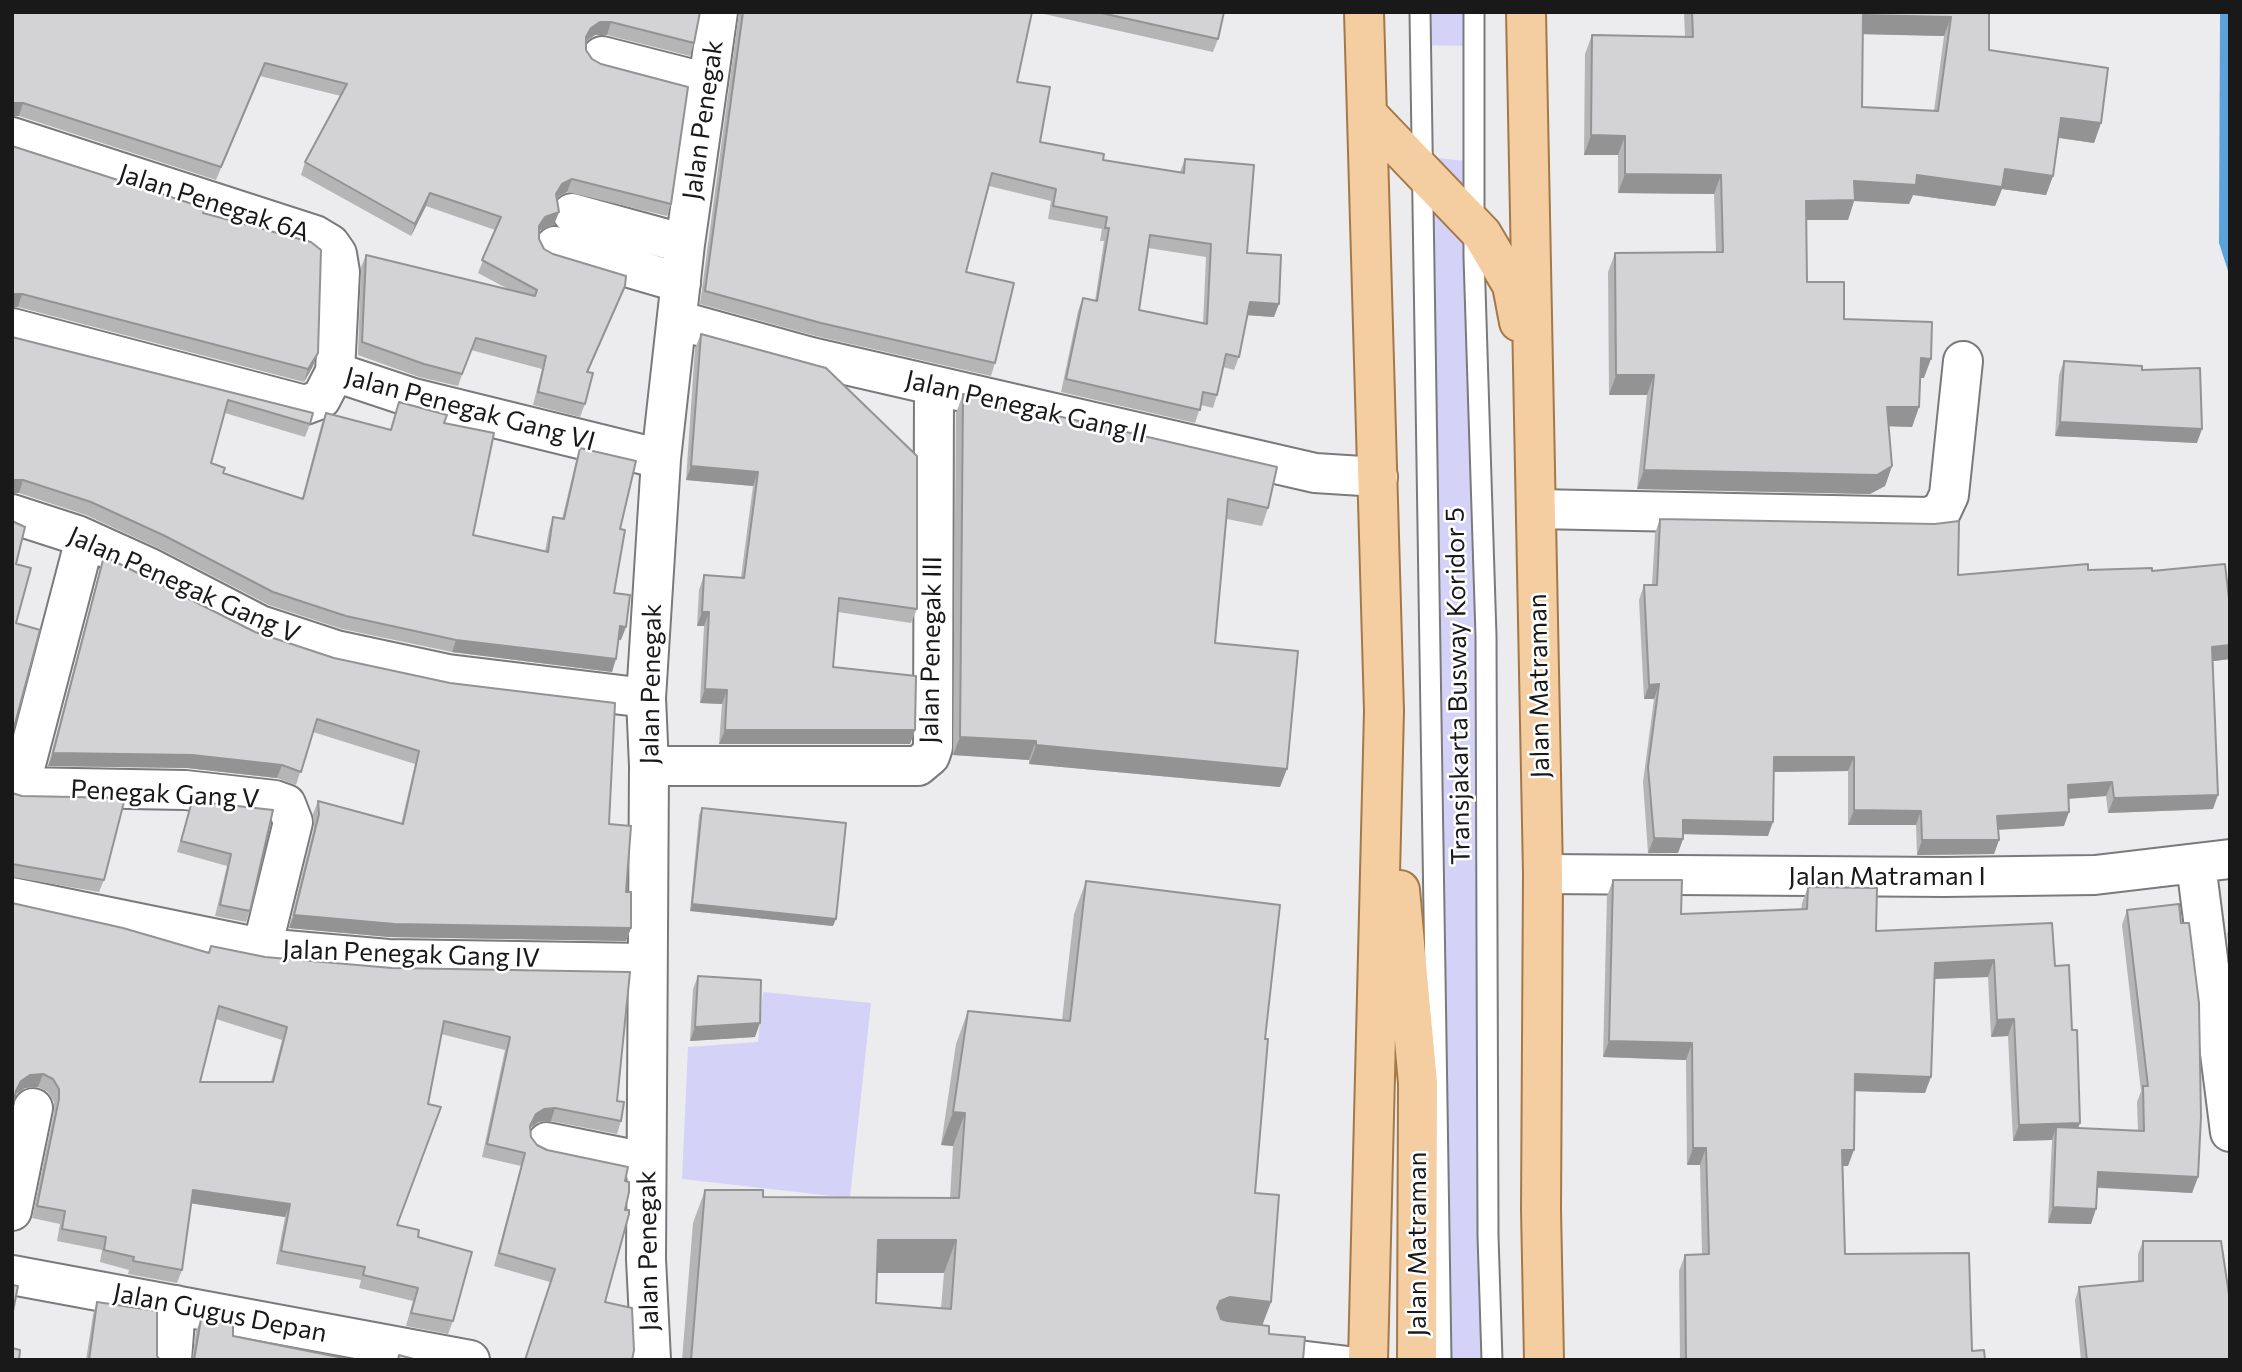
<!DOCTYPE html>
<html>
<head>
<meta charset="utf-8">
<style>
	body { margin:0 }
	#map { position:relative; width:2242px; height:1372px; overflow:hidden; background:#ececef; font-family:Commissioner,sans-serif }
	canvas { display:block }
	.frame { position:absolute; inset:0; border:14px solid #19191a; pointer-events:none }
</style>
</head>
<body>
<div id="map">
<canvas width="2242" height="1372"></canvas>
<div class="frame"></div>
</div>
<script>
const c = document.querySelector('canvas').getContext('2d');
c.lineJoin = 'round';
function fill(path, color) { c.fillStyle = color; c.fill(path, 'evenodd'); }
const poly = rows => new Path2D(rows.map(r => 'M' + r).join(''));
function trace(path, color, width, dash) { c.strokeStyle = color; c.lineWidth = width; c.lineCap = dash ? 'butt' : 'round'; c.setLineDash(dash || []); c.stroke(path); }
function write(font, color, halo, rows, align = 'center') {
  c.font = font + ' Commissioner,sans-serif'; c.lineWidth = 5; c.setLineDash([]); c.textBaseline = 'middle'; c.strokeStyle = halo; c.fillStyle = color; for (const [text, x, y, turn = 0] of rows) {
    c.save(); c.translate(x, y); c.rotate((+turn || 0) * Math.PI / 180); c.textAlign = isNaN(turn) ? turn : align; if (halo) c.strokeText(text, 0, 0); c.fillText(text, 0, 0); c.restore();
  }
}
fill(poly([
	[1421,12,1474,12,1474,46,1420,45],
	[1421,156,1474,162,1492,1360,1440,1360],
	[763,992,871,1003,850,1198,682,1179,688,1047,758,1042]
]), '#d4d2f7');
fill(poly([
	[2220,12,2230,12,2230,277,2219,243]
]), '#5ca2dd');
const lane = poly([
	[1420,12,1441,1360],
	[1474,12,1474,257,1486,636,1488,1236,1492,1360],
	[1277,1348,1368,1359]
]);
const street = poly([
	[602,56,708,83],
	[12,137,315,235,330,244,337,254,340,272,335,372],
	[572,213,685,244],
	[555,246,681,283],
	[677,320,811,357,1315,473,1378,477],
	[12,328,305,405,321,399,335,372,413,398,661,459],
	[1536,509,1930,517,1942,510,1949,495,1963,361],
	[12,514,77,535,150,568,260,625,336,650,448,674,646,698],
	[649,766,918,766,930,756,933,747,934,386],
	[12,786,20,787,85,539],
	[20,787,185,790,275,800,286,804,293,822,262,948],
	[2196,864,2230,1132],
	[1543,874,1944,877,2095,875,2230,859],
	[12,897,262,948,388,959,647,963],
	[547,1142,646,1162],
	[12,1211,33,1108],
	[12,1275,470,1360],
	[172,1360,176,1305],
	[651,1360,646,1259,649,766,646,698,661,459,685,244,718,12]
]);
const primary = poly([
	[1364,12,1384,711,1368,1360],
	[1526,12,1543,874,1541,1209,1544,1360],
	[1368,115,1482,234,1512,285,1519,322],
	[1400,890,1418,1083,1417,1360]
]);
trace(lane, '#7a7a7c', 23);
trace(street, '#7a7a7c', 42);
trace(primary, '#a37948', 42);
trace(lane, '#fff', 19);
trace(street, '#fff', 38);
trace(primary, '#f4cda0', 38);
fill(poly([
	[12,12,700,12,694,43,690,56,607,35,595,35,586,42,586,50,671,204,667,216,567,192,557,198,554,225,540,230,539,232,539,239,544,249,553,254,625,286,588,372,585,404,580,417,533,405,542,369,471,350,458,386,419,377,358,355,361,267,366,255,508,289,478,273,495,230,426,206,411,236,301,175,305,162,341,96,260,76,216,180,19,116],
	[739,12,1032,12,1017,82,1040,142,1103,160,1180,172,1185,159,1247,253,1274,317,1247,315,1239,357,1234,370,1223,367,1217,395,1213,408,1201,405,1195,423,1061,392,1078,311,1083,298,1095,301,1104,241,1100,241,1102,229,1048,219,1051,201,989,186,966,272,995,363,991,376,816,336,700,304],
	[1148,248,1206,257,1203,324,1139,310],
	[1035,12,1224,12,1218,39,1213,52],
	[1684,12,1989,12,1989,50,2101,123,2094,143,2058,138,2053,176,2046,195,2002,189,1995,206,1913,195,1909,204,1854,201,1848,220,1806,220,1807,282,1844,319,1924,378,1920,378,1919,407,1912,427,1888,426,1892,466,1885,486,1870,494,1637,489,1647,395,1609,395,1608,272,1615,253,1716,252,1714,194,1618,193,1618,155,1584,155,1585,54,1592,35,1685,37],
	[1863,34,1944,36,1934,111,1862,107],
	[12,146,203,213,313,366,304,382,18,307,12,307],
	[701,334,917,609,911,623,838,612,833,667,915,730,910,744,719,744,722,704,700,703,704,626,697,626,699,590,704,575,741,577,753,486,686,480,695,348],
	[12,337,310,424,305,437,225,413,211,463,223,473,302,498,321,426,326,413,390,430,399,402,444,423,473,535,545,551,549,530,553,517,562,519,576,461,580,448,620,529,614,593,621,640,619,640,612,672,452,652,342,629,269,605,160,549,86,515,19,493],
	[2064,361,2142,370,2197,443,2055,436,2059,375],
	[963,394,1268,508,1262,526,1227,519,1215,643,1280,787,1029,764,1029,760,953,755,956,413],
	[1660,519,1958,575,2088,570,2152,571,2230,599,2230,659,2213,661,2213,809,2108,813,2106,796,2068,799,2064,826,1998,830,1999,840,1994,854,1917,855,1916,825,1848,825,1848,771,1774,772,1768,836,1683,834,1683,839,1678,853,1648,853,1643,782,1654,699,1644,699,1639,600,1644,585,1652,585,1655,533],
	[104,556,609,824,626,892,631,928,626,941,389,937,289,928,314,827,313,814,318,801,401,824,415,764,313,732,296,785,277,778,187,768,48,766,100,569],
	[12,793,104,880,99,892,12,877],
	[192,801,273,810,250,911,246,922,215,916,227,866,177,852],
	[702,808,833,926,690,911,699,815],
	[1613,880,1681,914,1801,910,1802,903,1808,887,1876,931,2055,966,2072,1030,2078,1128,2138,1131,2137,1102,2141,1091,2122,925,2127,910,2198,1177,2192,1193,2097,1188,2091,1224,2048,1223,2052,1140,2013,1141,2008,1036,1991,1037,1988,977,1934,979,1925,1093,1855,1091,1848,1166,1843,1166,1845,1254,1985,1360,1680,1360,1679,1271,1685,1255,1702,1254,1700,1165,1687,1165,1686,1060,1603,1057,1607,896],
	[1086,881,1265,1039,1255,1193,1271,1302,1262,1325,1269,1334,1303,1360,682,1360,693,1223,705,1190,763,1197,950,1198,953,1146,941,1145,956,1044,968,1011,1062,1020,1074,914],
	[877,1273,944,1273,941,1308,876,1303],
	[12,903,209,952,211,946,265,957,392,968,617,1101,621,1121,617,1134,551,1121,539,1122,530,1128,531,1137,537,1145,547,1150,625,1181,605,1302,634,1350,550,1282,494,1266,521,1166,482,1157,505,1050,441,1034,397,1225,418,1237,453,1321,448,1334,406,1326,413,1301,359,1288,361,1280,276,1264,285,1217,191,1203,182,1270,177,1283,128,1274,129,1270,100,1262,102,1250,57,1241,60,1224,32,1218,54,1112,54,1102,48,1092,38,1087,25,1088,16,1094,15,1096],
	[216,1019,282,1040,271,1082,200,1082],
	[2230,926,2230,957,2227,934],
	[698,976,755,1037,690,1041,693,989],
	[2143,1241,2230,1360,2081,1360,2075,1300,2079,1287,2138,1281,2138,1254],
	[97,1302,157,1356,160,1360,86,1360,93,1315],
	[201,1319,233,1336,353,1360,192,1360,196,1331]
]), '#b5b5b6');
fill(poly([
	[1863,15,1951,17,1944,36,1856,34],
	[600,22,611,22,607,35,595,35,586,41,586,37,591,28],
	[12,103,23,103,19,116,12,116],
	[2061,118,2101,123,2094,143,2054,137],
	[1591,135,1625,136,1618,155,1584,155],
	[2005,169,2053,176,2046,195,2002,189,1995,206,1913,195,1909,204,1854,201,1848,220,1799,220,1806,201,1854,181,1917,175],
	[1625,174,1721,175,1714,194,1618,193],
	[572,179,567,192,557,197,551,207,556,194,562,184],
	[430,193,426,206,411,236,415,224],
	[559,212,554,225,540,230,534,239,539,226,545,217],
	[625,286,620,298,582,385,587,372],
	[12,294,22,294,18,307,12,307],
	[1250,302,1279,304,1274,317,1245,315],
	[318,353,313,366,304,382,308,369],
	[1921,358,1931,359,1924,378,1913,378],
	[1616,375,1654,375,1647,395,1609,395],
	[1887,407,1919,407,1912,427,1880,426],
	[2060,422,2202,429,2197,443,2055,436],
	[691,466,758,472,753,486,686,480],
	[1892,466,1885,486,1870,494,1637,489,1644,470],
	[12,480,23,480,19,493,12,493],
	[702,612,709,612,704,626,697,626],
	[620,626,626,627,621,640,615,639],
	[456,640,616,659,612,672,452,652],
	[2230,645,2230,659,2207,662,2212,647],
	[1659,684,1654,699,1644,699,1649,685],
	[705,689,727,690,722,704,700,703],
	[725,730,915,730,910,744,719,744],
	[960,737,1036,741,1029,760,953,755],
	[1036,745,1287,769,1280,787,1029,764],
	[53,753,192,755,282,765,277,778,187,768,48,766],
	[1774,757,1854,757,1848,771,1769,772],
	[2112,782,2106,796,2063,799,2068,785],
	[2218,795,2213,809,2108,813,2114,798],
	[1854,810,1921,811,1916,825,1848,825],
	[2069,812,2064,826,1991,830,1997,816],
	[1683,820,1773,822,1768,836,1678,834],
	[1654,838,1683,839,1678,853,1648,853],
	[1922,840,1999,840,1994,854,1917,855],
	[692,904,836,919,833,926,690,911],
	[294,915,631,928,626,941,389,937,289,928],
	[1994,960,1988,977,1929,979,1935,963],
	[2014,1019,2008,1036,1991,1037,1997,1020],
	[760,1023,755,1037,690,1041,695,1027],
	[1609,1041,1692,1043,1686,1060,1603,1057],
	[43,1074,38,1087,25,1088,16,1094,12,1102,21,1081,30,1075],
	[1855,1074,1931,1077,1925,1093,1849,1091],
	[555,1108,551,1121,539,1122,531,1127,526,1138,536,1114,544,1109],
	[953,1112,965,1113,953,1146,941,1145],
	[2080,1123,2074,1140,2056,1127,2052,1140,2013,1141,2019,1125],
	[1693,1148,1706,1148,1700,1165,1687,1165],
	[1842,1150,1854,1150,1848,1166,1836,1166],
	[2098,1172,2198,1177,2192,1193,2092,1187],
	[193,1190,290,1204,285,1217,188,1203],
	[2053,1207,2096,1209,2091,1224,2048,1223],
	[878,1240,956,1240,944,1273,866,1273],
	[1230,1297,1271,1302,1259,1334,1208,1334,1220,1301]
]), '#949394');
const building = poly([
	[12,12,700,12,694,43,611,22,600,22,591,28,586,37,586,50,592,59,601,64,688,87,671,204,572,179,562,184,556,194,559,212,545,217,539,226,539,239,544,249,553,254,626,276,625,286,587,372,593,373,585,404,538,392,546,356,476,338,462,374,424,364,362,342,366,255,535,296,537,290,482,260,501,217,430,193,415,224,305,162,347,84,265,63,221,167,23,103,12,103,12,12],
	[743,12,1032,12,1017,82,1050,87,1040,142,1104,154,1103,160,1184,173,1185,159,1254,165,1247,253,1281,255,1279,304,1250,302,1239,357,1226,354,1217,395,1203,392,1200,410,1066,379,1083,298,1097,301,1109,228,1105,228,1107,217,1053,206,1056,189,992,173,966,272,1014,283,995,363,821,323,705,291,743,12],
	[1150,235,1211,244,1207,324,1139,310,1150,235],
	[1097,12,1224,12,1218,39,1097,12],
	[1692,12,1989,12,1989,50,2108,68,2101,123,2061,118,2053,176,2005,169,2002,187,1917,175,1916,185,1854,181,1855,200,1806,201,1807,282,1844,282,1844,319,1932,322,1931,359,1921,358,1919,407,1887,407,1892,466,1877,475,1644,470,1654,375,1616,375,1615,253,1723,252,1721,175,1625,174,1625,136,1591,135,1592,35,1693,37,1692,12],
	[1863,15,1951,17,1938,111,1862,107,1863,15],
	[12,146,205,208,203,213,311,242,321,250,318,353,308,369,22,294,12,294,12,146],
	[701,334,826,368,917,456,917,609,839,598,833,667,916,676,915,730,725,730,727,690,705,689,709,612,702,612,704,575,744,578,758,472,691,466,701,334],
	[12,337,313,413,310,424,228,400,211,463,225,468,223,473,303,499,326,413,391,430,399,402,447,415,444,423,494,433,473,535,548,552,553,517,564,519,580,448,636,461,620,529,625,530,614,593,630,595,626,627,620,626,616,659,456,640,346,616,273,592,165,536,91,502,23,480,12,480,12,337],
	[2064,361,2142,366,2142,370,2200,368,2202,429,2060,422,2064,361],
	[963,394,1277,467,1268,508,1228,499,1215,643,1298,651,1287,769,1036,745,1036,741,960,737,963,394],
	[1660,519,1935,524,1959,521,1958,575,2088,564,2088,570,2152,568,2152,571,2225,564,2229,599,2230,599,2230,645,2212,647,2218,795,2114,798,2112,782,2068,785,2069,812,1997,816,1999,840,1922,840,1921,811,1854,810,1854,757,1774,757,1773,822,1683,820,1683,839,1654,838,1648,767,1659,684,1649,685,1644,585,1657,585,1660,519],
	[12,521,25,527,16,564,31,568,16,623,40,630,12,735,12,521],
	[104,556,255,632,334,658,450,683,615,703,609,824,631,826,626,892,631,892,631,928,394,924,294,915,319,814,318,801,403,824,419,751,317,719,301,772,282,765,192,755,53,753,104,556],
	[12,793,22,796,125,798,104,880,12,864,12,793],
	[192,801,273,810,250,911,220,905,231,854,181,841,192,801],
	[702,808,846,823,836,919,692,904,702,808],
	[1613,880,1682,880,1681,914,1807,909,1808,887,1877,888,1876,931,2052,923,2055,966,2069,965,2072,1030,2077,1030,2080,1123,2019,1125,2014,1019,1997,1020,1994,960,1935,963,1931,1077,1855,1074,1854,1150,1842,1150,1845,1254,1969,1253,1972,1351,1984,1350,1985,1360,1686,1360,1685,1255,1709,1254,1706,1148,1693,1148,1692,1043,1609,1041,1613,880],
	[1086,881,1280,905,1265,1039,1268,1039,1255,1193,1279,1195,1271,1302,1230,1297,1220,1301,1217,1308,1221,1319,1227,1321,1269,1326,1269,1334,1305,1337,1303,1360,691,1360,705,1190,763,1190,763,1197,959,1198,965,1113,953,1112,968,1011,1070,1021,1086,881],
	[878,1240,956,1240,951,1309,876,1303,878,1240],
	[12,903,123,928,209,953,211,946,265,957,392,968,630,972,617,1101,624,1102,621,1121,555,1108,544,1109,536,1114,530,1126,531,1137,537,1145,547,1150,628,1167,625,1181,629,1182,629,1192,625,1210,629,1210,629,1214,605,1302,632,1308,634,1350,632,1360,525,1360,555,1269,499,1253,525,1153,487,1144,510,1037,444,1021,428,1104,441,1107,397,1225,419,1230,418,1237,472,1252,453,1321,411,1313,418,1288,363,1275,365,1267,281,1251,290,1204,193,1190,182,1270,133,1261,134,1257,104,1250,106,1237,62,1229,65,1211,37,1206,59,1099,59,1089,53,1079,43,1074,30,1075,21,1081,16,1091,12,1110,12,903],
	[219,1006,287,1027,273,1082,200,1082,219,1006],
	[2179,904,2181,923,2189,923,2199,1003,2201,1117,2198,1177,2098,1172,2096,1209,2053,1207,2056,1127,2144,1131,2143,1086,2148,1086,2127,910,2179,904],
	[698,976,761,980,760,1023,695,1027,698,976],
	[2143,1241,2221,1241,2230,1301,2230,1360,2087,1360,2079,1287,2143,1281,2143,1241],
	[12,1285,18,1286,12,1316,12,1285],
	[97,1302,157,1311,157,1356,160,1360,89,1360,97,1302],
	[201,1319,233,1325,233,1336,353,1360,194,1360,201,1319],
	[12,1348,20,1350,19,1360,12,1360,12,1348],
	[399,1355,417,1360,398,1360,399,1355]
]);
fill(building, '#d3d2d4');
trace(building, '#949394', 2);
write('26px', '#19191a', '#fff', [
	["Jalan Penegak",703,120,-82],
	["Jalan Penegak 6A",214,203,18],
	["Jalan Penegak Gang II",1026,407,13],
	["Jalan Penegak Gang VI",470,409,15],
	["Jalan Penegak Gang V",184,585,24],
	["Jalan Penegak III",931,650,-89],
	["Jalan Penegak",651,684,-89],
	["Transjakarta Busway Koridor 5",1458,686,-91],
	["Jalan Matraman",1539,686,-91],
	["Penegak Gang V",165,794,3],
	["Jalan Matraman I",1887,876],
	["Jalan Penegak Gang IV",411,954,2],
	["Jalan Matraman",1417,1244,-90],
	["Jalan Penegak",648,1251,-91],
	["Jalan Gugus Depan",220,1313,11]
]);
</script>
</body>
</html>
